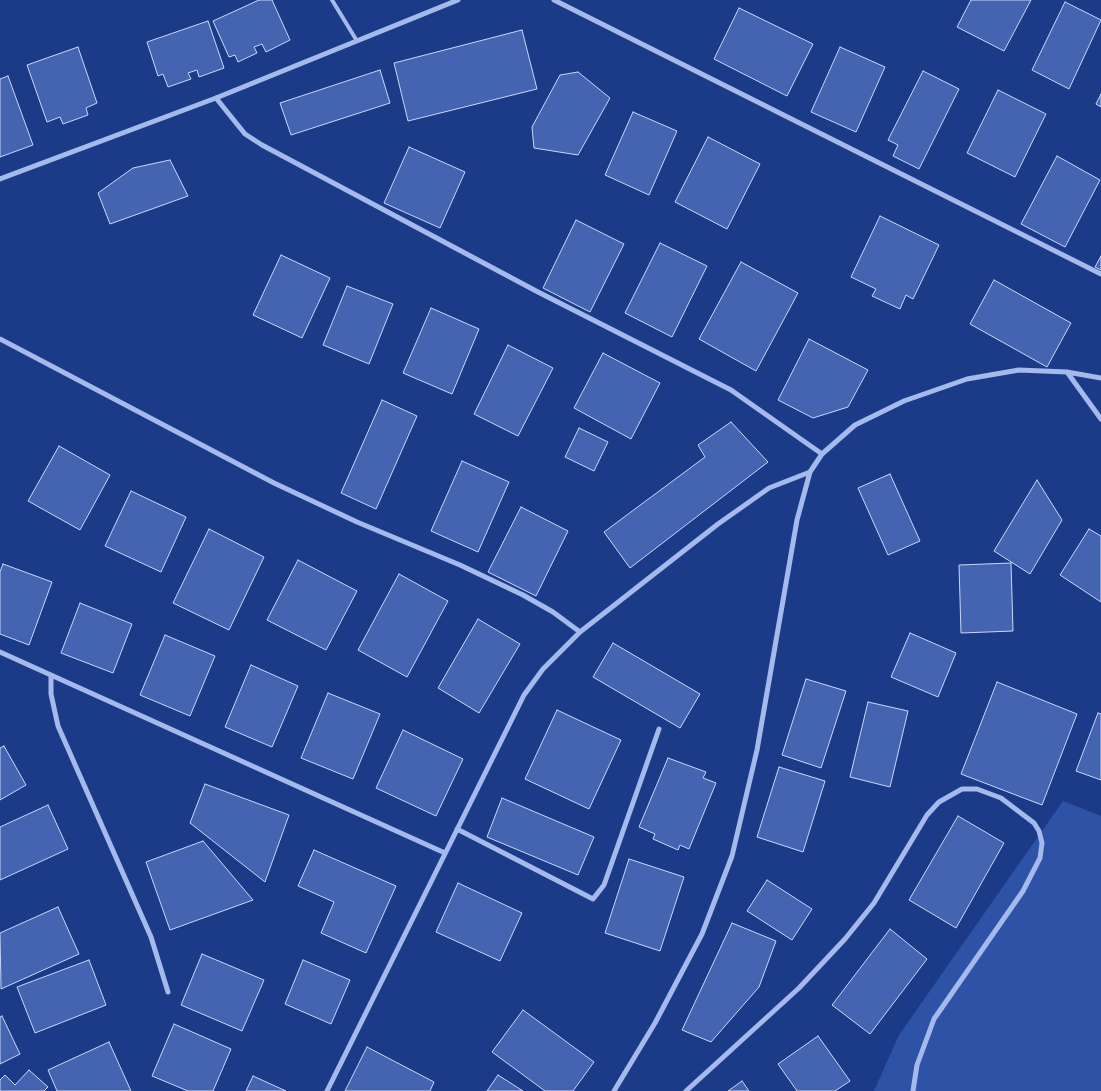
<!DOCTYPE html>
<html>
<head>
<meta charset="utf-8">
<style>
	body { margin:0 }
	canvas { display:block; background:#1b3a88 }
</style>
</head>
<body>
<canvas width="1101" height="1091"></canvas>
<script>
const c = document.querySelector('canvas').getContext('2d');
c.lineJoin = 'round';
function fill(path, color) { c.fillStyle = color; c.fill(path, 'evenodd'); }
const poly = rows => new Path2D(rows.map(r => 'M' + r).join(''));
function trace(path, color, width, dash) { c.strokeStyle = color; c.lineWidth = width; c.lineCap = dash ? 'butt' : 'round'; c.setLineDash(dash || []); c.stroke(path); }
fill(poly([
	[1063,801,1101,816,1101,1091,874,1091,899,1035]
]), '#2e52a6');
const building = poly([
	[259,0,272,0,290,40,266,52,262,44,254,47,257,53,238,62,235,55,229,57,213,21,259,0],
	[971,0,1031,0,1004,51,957,27,971,0],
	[1065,2,1101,20,1069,89,1032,70,1065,2],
	[739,8,813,44,787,96,714,59,739,8],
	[208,21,224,68,199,77,197,70,188,73,191,79,168,87,163,74,158,76,147,42,208,21],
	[522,30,537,89,408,121,394,63,522,30],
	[78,47,97,103,86,108,88,115,63,124,60,117,47,122,27,65,78,47],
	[840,47,885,67,856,132,811,112,840,47],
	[380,70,390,103,291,135,280,103,380,70],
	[923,71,959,89,919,169,893,156,898,145,888,140,923,71],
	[578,72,610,98,578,155,534,148,532,127,560,75,578,72],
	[8,76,33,145,0,157,0,79,8,76],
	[998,90,1046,114,1015,177,967,153,998,90],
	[1101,94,1101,107,1096,104,1101,94],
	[633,112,677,131,649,195,605,175,633,112],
	[708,137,760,164,727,229,675,202,708,137],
	[409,147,465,172,440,228,384,203,409,147],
	[1057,156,1100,180,1065,247,1021,224,1057,156],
	[170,160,188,196,110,224,98,193,133,168,170,160],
	[880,216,939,245,913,299,906,295,900,309,872,296,876,289,851,277,880,216],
	[576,220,624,244,590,312,543,288,576,220],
	[660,243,707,266,672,337,625,313,660,243],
	[281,255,330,278,302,338,253,315,281,255],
	[1101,256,1101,270,1095,267,1101,256],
	[741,262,798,293,756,371,699,339,741,262],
	[994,280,1071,323,1047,367,970,324,994,280],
	[347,286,393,304,369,364,323,345,347,286],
	[431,308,479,329,452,394,403,373,431,308],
	[809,339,868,370,848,407,813,418,778,400,809,339],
	[508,345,553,368,518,436,474,414,508,345],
	[603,353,660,383,631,439,574,408,603,353],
	[382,400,417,416,376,509,341,493,382,400],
	[731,422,768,462,630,568,604,532,705,457,698,445,731,422],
	[579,428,608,442,594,471,565,457,579,428],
	[59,446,110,475,80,530,28,501,59,446],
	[462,461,509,482,478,552,431,531,462,461],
	[890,474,920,541,888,555,858,488,890,474],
	[1037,480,1062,520,1030,574,994,551,1037,480],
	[131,491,186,517,161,572,105,546,131,491],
	[521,507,568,531,536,596,488,572,521,507],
	[209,529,264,557,229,630,173,603,209,529],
	[1089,529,1101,536,1101,602,1060,575,1089,529],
	[298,560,357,591,326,650,267,620,298,560],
	[1011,563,1013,631,961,633,959,565,1011,563],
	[3,564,52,582,29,645,0,634,0,572,3,564],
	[399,574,448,601,407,677,358,650,399,574],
	[80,603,132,624,113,673,61,653,80,603],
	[478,619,520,644,479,713,438,688,478,619],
	[910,633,956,653,938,697,891,677,910,633],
	[165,635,215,656,190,716,140,695,165,635],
	[613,643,700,694,680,728,593,677,613,643],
	[251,665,298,686,272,747,225,727,251,665],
	[806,679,846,691,821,768,782,755,806,679],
	[997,682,1077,714,1042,805,961,774,997,682],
	[328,693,380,714,353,779,301,758,328,693],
	[868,702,908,711,890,787,850,777,868,702],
	[557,710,621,740,589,809,525,779,557,710],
	[1098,713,1101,714,1101,780,1076,771,1098,713],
	[403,730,463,759,436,816,376,788,403,730],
	[4,746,26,785,0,800,0,748,4,746],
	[668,758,706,772,703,778,716,783,689,849,680,845,678,850,653,839,655,834,639,827,668,758],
	[779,767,825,781,803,852,757,837,779,767],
	[205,784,289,815,265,882,190,823,205,784],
	[502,798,594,837,578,875,487,837,502,798],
	[48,805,68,849,0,880,0,827,48,805],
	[958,816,1004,843,956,928,909,900,958,816],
	[203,841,253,900,170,930,146,862,203,841],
	[314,850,396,886,366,953,321,933,334,902,298,886,314,850],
	[629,859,684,877,660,951,605,933,629,859],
	[767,880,812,909,792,940,747,911,767,880],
	[458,883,522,913,500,961,436,932,458,883],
	[58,907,79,954,1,989,0,933,58,907],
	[732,923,776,941,759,987,711,1042,682,1030,732,923],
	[890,929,927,959,870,1034,832,1005,890,929],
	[202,954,264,980,242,1031,181,1005,202,954],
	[89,960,106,1005,35,1033,17,987,89,960],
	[303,960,350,980,331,1024,285,1004,303,960],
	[523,1010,594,1062,573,1091,545,1091,492,1052,523,1010],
	[2,1016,20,1054,0,1064,0,1017,2,1016],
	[174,1024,231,1049,213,1091,188,1091,152,1076,174,1024],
	[818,1036,850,1081,835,1091,797,1091,778,1064,818,1036],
	[109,1042,131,1091,57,1091,48,1070,109,1042],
	[367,1047,434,1082,430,1091,345,1091,367,1047],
	[29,1070,48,1087,44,1091,0,1091,0,1080,5,1075,15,1085,29,1070],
	[498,1075,523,1091,487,1091,498,1075],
	[253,1076,286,1091,246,1091,253,1076],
	[742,1081,749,1091,728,1091,742,1081]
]);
fill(building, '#4463b1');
trace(building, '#c9d7f9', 1);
trace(poly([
	[332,0,357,41]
]), '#a4b9ec', 4);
trace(poly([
	[554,0,1101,274],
	[216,98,245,134,262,145,538,292,731,390,822,454],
	[0,179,216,98,458,0],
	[0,339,274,483,357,522,460,565,523,595,553,612,580,632],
	[1067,372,1101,419],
	[0,652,445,853],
	[51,676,51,694,58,726,151,937,168,992],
	[457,829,593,899,604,885,659,729],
	[327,1091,524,695,543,669,580,632,718,524,769,488,810,472],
	[614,1091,655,1023,702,934,732,856,757,750,797,520,810,472,822,454,855,425,904,401,967,379,1019,370,1067,372,1101,378],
	[686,1091,799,988,845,939,874,903,927,815,939,802,962,789,977,789,1001,798,1034,823,1039,831,1042,843,1040,858,1023,891,934,1019,917,1065,913,1091]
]), '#a4b9ec', 5);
</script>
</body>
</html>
